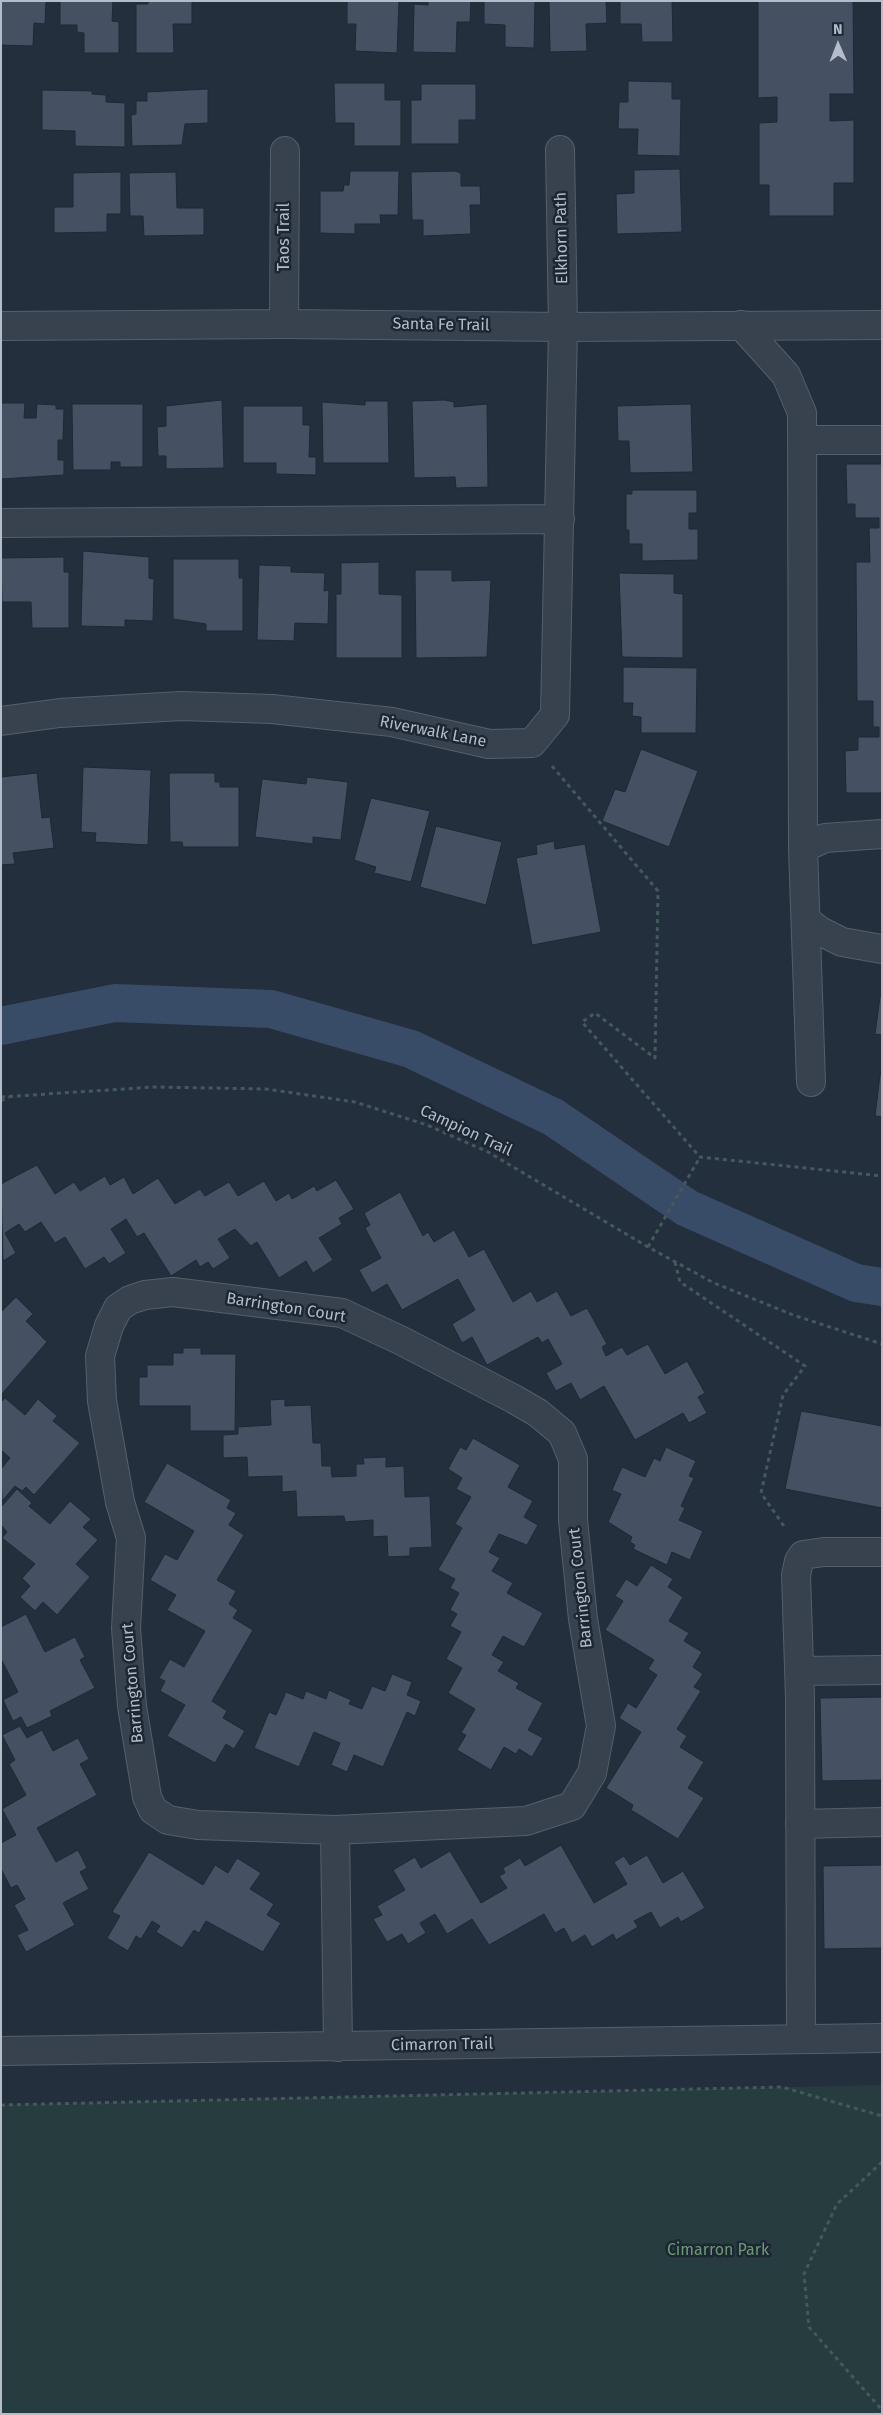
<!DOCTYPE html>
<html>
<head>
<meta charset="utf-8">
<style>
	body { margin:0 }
	#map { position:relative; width:883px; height:2415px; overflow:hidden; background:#242f3e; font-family:"Fira Sans",sans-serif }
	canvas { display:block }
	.frame { position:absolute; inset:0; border:2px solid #b4bcc9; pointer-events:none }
	.north { position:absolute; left:813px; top:20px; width:50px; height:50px; -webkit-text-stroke:4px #1d2633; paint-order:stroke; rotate:359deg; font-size:14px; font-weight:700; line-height:20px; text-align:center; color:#b4bcc9 }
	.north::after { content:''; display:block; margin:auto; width:18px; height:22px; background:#b4bcc9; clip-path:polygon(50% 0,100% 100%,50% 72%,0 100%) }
</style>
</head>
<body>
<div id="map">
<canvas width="883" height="2415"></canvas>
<div class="frame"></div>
<div class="north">N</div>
</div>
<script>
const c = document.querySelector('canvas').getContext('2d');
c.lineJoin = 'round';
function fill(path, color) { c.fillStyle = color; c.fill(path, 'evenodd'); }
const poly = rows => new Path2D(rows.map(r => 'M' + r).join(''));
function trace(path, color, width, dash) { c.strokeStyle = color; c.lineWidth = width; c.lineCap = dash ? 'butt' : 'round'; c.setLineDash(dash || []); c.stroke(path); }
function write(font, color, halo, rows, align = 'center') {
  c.font = font + ' "Fira Sans",sans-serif'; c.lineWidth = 5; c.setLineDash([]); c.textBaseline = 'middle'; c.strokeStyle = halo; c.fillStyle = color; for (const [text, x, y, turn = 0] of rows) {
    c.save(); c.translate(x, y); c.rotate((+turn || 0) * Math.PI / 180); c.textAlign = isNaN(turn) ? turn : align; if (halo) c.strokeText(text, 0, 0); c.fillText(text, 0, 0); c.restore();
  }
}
fill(poly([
	[882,2085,882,2414,1,2414,1,2105]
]), '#263c3f');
trace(poly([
	[1,1026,115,1003,271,1009,411,1049,553,1117,687,1208,856,1283,882,1287]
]), '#394c67', 38);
const building = poly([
	[1,1,46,1,45,24,34,23,33,46,1,45,1,1],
	[60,1,113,1,112,21,119,22,119,53,84,53,84,33,77,32,77,25,60,25,60,1],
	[148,1,192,1,192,24,173,24,174,53,136,53,136,4,148,4,148,1],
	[347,1,399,1,397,53,355,51,356,24,347,24,347,1],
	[428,1,471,1,470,22,457,22,456,53,413,52,414,4,428,5,428,1],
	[484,1,535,1,534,48,505,47,505,25,484,24,484,1],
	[549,1,606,1,607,23,586,24,587,51,550,52,549,1],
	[620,1,672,1,673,42,642,42,641,24,620,24,620,1],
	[758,1,853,1,854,94,830,94,830,121,854,120,854,183,834,183,834,216,769,216,769,185,759,185,759,123,777,122,777,97,758,98,758,1],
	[628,81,672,82,672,99,681,99,680,156,637,155,638,129,618,129,619,102,628,102,628,81],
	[334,83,385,83,385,100,401,100,401,146,354,146,354,123,335,123,334,83],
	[421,84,476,84,476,120,459,120,459,144,411,144,411,100,421,100,421,84],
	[208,89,208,123,185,124,182,145,132,146,131,115,136,114,136,101,147,101,147,92,208,89],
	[42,90,92,91,92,94,106,95,106,102,125,103,125,147,75,146,75,131,42,130,42,90],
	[680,169,682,232,617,234,616,194,634,193,634,170,680,169],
	[350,171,399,171,398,215,380,215,381,224,355,224,355,234,320,233,320,191,343,191,344,185,349,185,350,171],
	[455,171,461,173,461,186,480,186,481,205,470,205,471,234,423,236,423,220,412,220,411,172,455,171],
	[121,172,121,214,107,214,107,232,54,233,54,207,73,207,73,173,121,172],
	[176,172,177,208,204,208,204,235,144,236,143,216,130,216,129,173,176,172],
	[222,400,224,468,166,469,166,456,158,456,157,427,166,426,166,406,222,400],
	[445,400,454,402,454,407,487,404,488,487,456,488,455,477,414,478,412,401,445,400],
	[365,401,388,401,389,463,323,463,322,402,365,405,365,401],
	[1,403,25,403,24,418,36,418,37,404,56,405,56,409,64,409,63,440,58,440,58,460,64,460,64,475,1,479,1,403],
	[72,404,143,404,143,467,120,467,120,462,111,462,111,470,73,470,72,404],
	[691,404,693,472,630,473,629,441,618,441,617,406,691,404],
	[243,406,303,406,303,425,310,425,309,457,316,457,316,475,276,474,276,463,243,463,243,406],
	[846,464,882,464,882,793,846,793,845,751,858,750,858,737,879,737,879,727,873,727,873,701,857,701,856,562,870,562,869,528,879,528,879,518,855,518,855,504,847,504,846,464],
	[632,490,697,490,697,513,689,513,689,529,698,529,698,560,642,561,642,544,629,544,629,530,626,530,626,494,632,494,632,490],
	[83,551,149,557,149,578,154,579,153,621,125,620,125,627,81,626,83,551],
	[64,557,64,572,69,572,69,628,32,628,31,602,2,602,1,558,64,557],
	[173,559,239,559,239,578,243,578,243,631,206,631,206,624,173,619,173,559],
	[379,562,379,594,402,595,402,658,336,658,336,594,341,594,341,563,379,562],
	[259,565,291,566,291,572,325,573,324,591,329,590,328,624,295,623,294,641,257,640,259,565],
	[415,570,452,570,452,581,491,580,487,657,416,658,415,570],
	[619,573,674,574,674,593,683,594,683,658,622,657,619,573],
	[623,667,697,668,696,733,641,733,641,717,632,716,633,703,623,703,623,667],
	[641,749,698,771,669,847,602,821,615,789,625,792,641,749],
	[83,767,151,770,148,845,95,842,96,833,81,832,83,767],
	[37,773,42,818,50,817,54,848,13,853,15,864,1,865,1,777,37,773],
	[169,773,215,773,215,782,220,782,220,787,239,787,239,847,183,847,182,842,170,842,169,773],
	[307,777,348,782,341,840,313,837,313,844,255,837,262,779,306,784,307,777],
	[371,798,430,811,411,882,374,873,376,867,354,860,371,798],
	[436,826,502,842,486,905,420,887,436,826],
	[554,841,555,849,585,844,601,932,532,945,516,858,537,854,536,845,554,841],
	[880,997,882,997,882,1035,875,1034,880,997],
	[880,1075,882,1075,882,1117,875,1116,880,1075],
	[37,1165,55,1194,74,1182,80,1191,105,1176,110,1185,124,1177,133,1194,158,1178,175,1204,200,1189,205,1196,229,1182,238,1196,264,1181,276,1201,289,1193,292,1199,314,1186,317,1191,336,1180,354,1209,339,1218,342,1224,319,1238,333,1260,313,1273,306,1261,279,1278,257,1242,251,1246,235,1229,218,1239,230,1258,213,1269,208,1262,200,1267,196,1260,171,1276,144,1233,137,1237,126,1219,111,1229,126,1253,109,1264,104,1257,85,1269,65,1237,55,1243,41,1222,25,1232,19,1224,5,1233,16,1253,3,1261,1,1184,37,1165],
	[400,1192,423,1236,428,1232,434,1242,454,1230,469,1257,484,1249,513,1302,531,1291,537,1302,557,1291,571,1316,587,1308,607,1344,602,1347,606,1356,622,1347,627,1355,648,1344,665,1374,687,1361,705,1393,698,1397,707,1413,689,1423,683,1413,635,1440,604,1386,580,1400,571,1383,556,1391,546,1373,562,1364,548,1339,542,1343,538,1337,487,1365,472,1337,462,1343,452,1324,475,1310,458,1279,402,1310,387,1284,372,1293,359,1270,381,1258,365,1228,370,1225,364,1213,400,1192],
	[16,1297,33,1314,26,1321,47,1342,1,1395,1,1312,16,1297],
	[183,1348,201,1348,201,1354,236,1354,235,1431,190,1431,190,1406,139,1406,139,1377,147,1377,147,1365,173,1365,173,1353,183,1353,183,1348],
	[5,1398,25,1415,38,1399,57,1416,53,1421,80,1443,34,1495,26,1487,22,1491,15,1486,2,1501,1,1469,10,1458,1,1450,1,1402,5,1398],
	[285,1399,285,1406,311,1405,313,1443,321,1443,322,1466,331,1466,332,1477,356,1476,356,1464,364,1464,363,1458,386,1457,386,1467,404,1466,405,1497,430,1496,432,1547,410,1548,410,1556,388,1557,387,1536,373,1537,373,1520,345,1522,344,1516,297,1517,296,1491,282,1492,282,1476,248,1477,247,1457,223,1458,223,1435,238,1434,238,1427,271,1425,270,1400,285,1399],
	[801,1411,882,1426,882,1508,785,1489,801,1411],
	[473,1438,520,1465,508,1487,533,1501,524,1517,538,1525,527,1545,499,1534,489,1552,500,1558,492,1571,513,1583,507,1593,543,1613,524,1647,503,1636,492,1655,504,1662,498,1671,519,1683,516,1688,543,1703,528,1730,543,1738,532,1757,519,1749,516,1754,504,1747,491,1770,457,1750,466,1735,461,1733,475,1709,448,1693,462,1668,446,1659,461,1632,450,1626,457,1614,450,1610,459,1593,450,1588,455,1579,438,1570,462,1528,455,1524,471,1497,456,1489,462,1478,448,1469,460,1447,466,1450,473,1438],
	[666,1447,696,1461,689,1476,694,1478,681,1506,685,1508,679,1520,703,1531,690,1560,672,1552,667,1565,633,1549,635,1545,630,1542,632,1537,608,1522,621,1494,612,1490,622,1467,645,1477,654,1458,660,1461,666,1447],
	[167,1463,231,1500,227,1508,236,1513,229,1525,244,1535,217,1580,236,1591,229,1604,238,1610,233,1618,253,1630,212,1701,227,1711,223,1718,245,1731,234,1749,226,1744,215,1763,167,1736,185,1705,160,1691,165,1681,159,1678,170,1659,184,1667,205,1631,167,1610,176,1595,150,1580,165,1554,177,1560,194,1531,144,1502,167,1463],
	[17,1489,32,1503,29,1506,50,1524,70,1501,91,1519,83,1527,98,1540,76,1564,90,1577,57,1615,43,1602,35,1611,20,1597,30,1586,22,1578,35,1564,2,1538,7,1532,1,1525,1,1507,17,1489],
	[651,1565,673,1579,668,1587,683,1597,669,1621,689,1633,684,1641,702,1652,693,1667,703,1674,694,1687,701,1691,677,1729,687,1736,680,1747,704,1762,688,1788,704,1798,678,1839,631,1810,633,1805,606,1788,641,1732,619,1718,628,1703,636,1708,657,1675,648,1669,654,1660,605,1630,623,1601,615,1596,626,1579,637,1586,651,1565],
	[26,1614,45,1652,75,1637,85,1657,80,1660,95,1688,50,1711,52,1716,27,1728,21,1717,13,1721,3,1700,18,1692,1,1659,1,1627,26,1614],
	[392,1674,412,1682,407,1695,421,1701,415,1716,407,1712,383,1767,354,1755,347,1772,331,1765,340,1743,314,1732,299,1767,254,1748,269,1712,276,1715,286,1692,303,1699,306,1691,326,1699,329,1690,351,1700,349,1704,362,1709,372,1686,385,1691,392,1674],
	[882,1697,882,1780,822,1781,820,1698,882,1697],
	[20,1726,27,1738,42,1730,53,1751,78,1738,89,1759,80,1764,97,1795,37,1828,56,1862,78,1850,87,1868,80,1872,89,1889,63,1903,75,1925,26,1952,17,1935,28,1930,14,1905,25,1899,17,1885,11,1888,1,1869,1,1843,16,1835,2,1809,26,1795,9,1764,15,1760,2,1735,20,1726],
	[561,1845,594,1903,627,1884,614,1862,624,1856,630,1865,647,1855,663,1883,683,1871,705,1908,681,1922,678,1917,660,1928,651,1912,634,1921,638,1927,616,1940,613,1934,592,1947,585,1935,572,1943,564,1928,555,1933,544,1914,489,1945,472,1919,447,1934,435,1914,420,1923,426,1933,408,1944,402,1934,387,1942,373,1919,382,1915,377,1906,405,1890,393,1870,415,1857,421,1868,450,1851,481,1903,507,1888,499,1876,505,1873,503,1868,520,1858,525,1866,561,1845],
	[149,1852,203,1885,215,1865,228,1873,237,1858,261,1873,250,1889,274,1904,267,1915,281,1923,263,1952,206,1921,199,1933,194,1930,182,1948,156,1932,160,1926,152,1921,141,1939,136,1936,128,1951,107,1938,120,1916,112,1912,149,1852],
	[882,1865,882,1948,824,1949,823,1866,882,1865]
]);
fill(building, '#455162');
trace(building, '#1f2835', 1);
const minor = poly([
	[284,324,285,151],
	[741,325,786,375,802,413,803,848,811,1082],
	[1,326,284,324,563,327,882,325],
	[802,440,882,440],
	[1,523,560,519],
	[1,721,60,713,181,706,272,709,392,722,489,744,532,743,555,715,563,327,560,150],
	[803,848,825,838,882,834],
	[806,920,820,931,842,942,882,949],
	[173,1292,342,1313,400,1340,514,1399,538,1413,562,1433,573,1459,573,1520,583,1619,601,1726,592,1773,572,1806,526,1821,335,1830,198,1825,168,1820,153,1810,147,1797,132,1706,126,1628,131,1538,120,1502,102,1401,100,1356,109,1326,118,1308,130,1300,145,1295,173,1292],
	[799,1671,882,1670],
	[800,1824,882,1822],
	[335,1830,338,2047],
	[801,2039,800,1698,796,1575,799,1561,803,1555,824,1552,882,1552],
	[1,2051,882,2038]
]);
trace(minor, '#565f6c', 30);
trace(poly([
	[552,766,658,891,655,1058,595,1013,582,1022,700,1157,882,1176],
	[1,1097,154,1087,266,1089,355,1102,427,1125,488,1152,648,1247,712,1282,793,1315,882,1344],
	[1,1101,9,1097],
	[648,1247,700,1157],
	[675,1262,680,1282,805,1366,783,1395,761,1493,786,1529],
	[1,2105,782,2087,882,2116],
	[882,2162,837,2204,804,2274,809,2327,882,2410]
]), '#44595c', 3, [4, 4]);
trace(minor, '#38414e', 28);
write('16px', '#b4bcc9', '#1d2633', [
	["Taos Trail",285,237,-90],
	["Elkhorn Path",562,238,-91],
	["Santa Fe Trail",441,325,1],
	["Riverwalk Lane",433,732,11],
	["Campion Trail",466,1131,25],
	["Barrington Court",286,1308,9],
	["Barrington Court",581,1588,-96],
	["Barrington Court",133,1683,-95],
	["Cimarron Trail",442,2045,-1]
]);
write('16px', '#6b9a76', '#1d2633', [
	["Cimarron Park",718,2251]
]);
</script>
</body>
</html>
